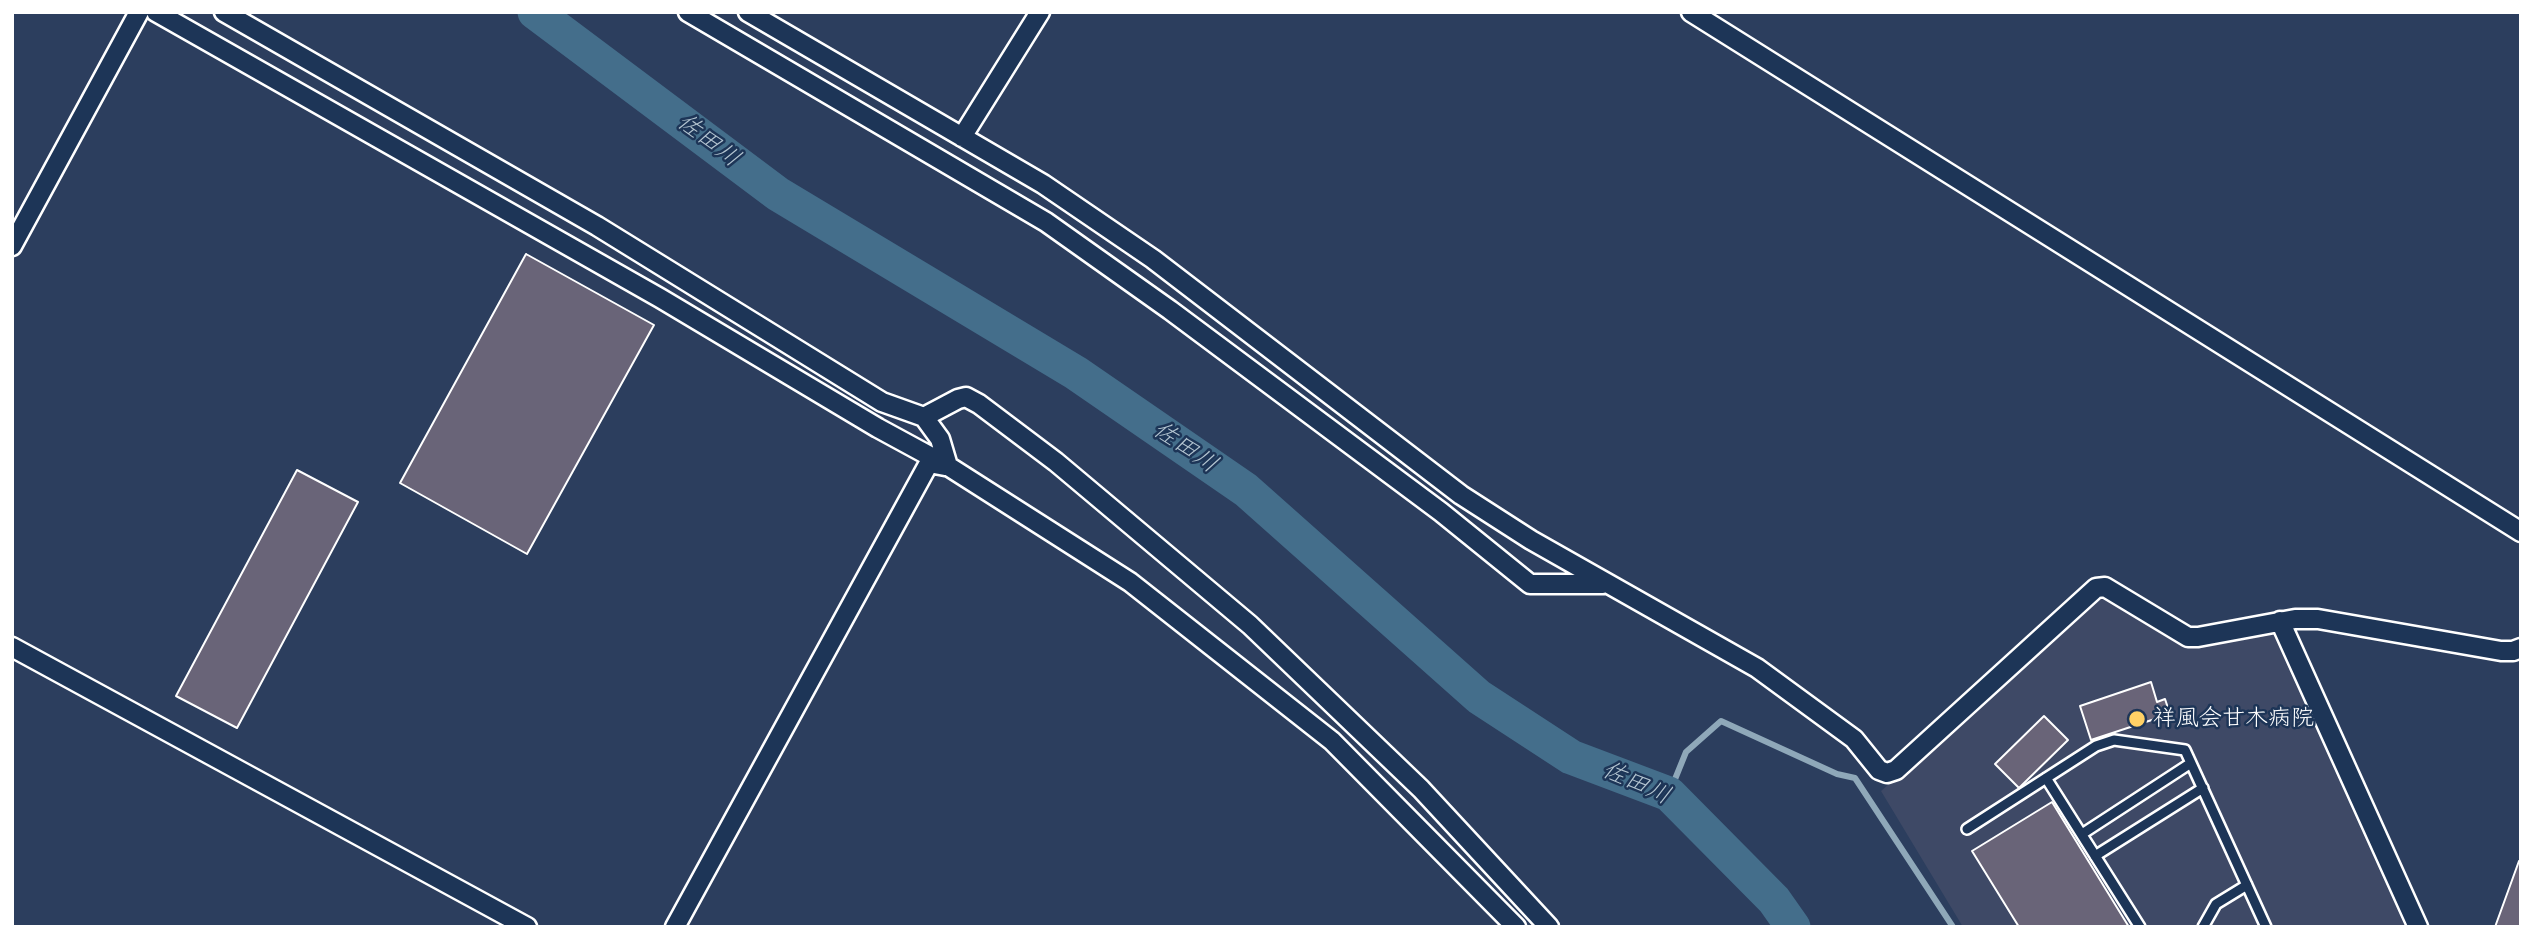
<!DOCTYPE html>
<html>
<head>
<meta charset="utf-8">
<style>
	body { margin:0 }
	#map { position:relative; width:2533px; height:939px; overflow:hidden; background:#2c3e5e; font-family:"Balsamiq Sans",sans-serif }
	canvas { display:block }
	.frame { position:absolute; inset:0; border:14px solid #fff; pointer-events:none }
</style>
</head>
<body>
<div id="map">
<canvas width="2533" height="939"></canvas>
<div class="frame"></div>
</div>
<script>
const c = document.querySelector('canvas').getContext('2d');
c.lineJoin = 'round';
function fill(path, color) { c.fillStyle = color; c.fill(path, 'evenodd'); }
const poly = rows => new Path2D(rows.map(r => 'M' + r).join(''));
function trace(path, color, width, dash) { c.strokeStyle = color; c.lineWidth = width; c.lineCap = dash ? 'butt' : 'round'; c.setLineDash(dash || []); c.stroke(path); }
function write(font, color, halo, rows, align = 'center') {
  c.font = font + ' "Balsamiq Sans","Klee One",sans-serif'; c.lineWidth = 5; c.setLineDash([]); c.textBaseline = 'middle'; c.strokeStyle = halo; c.fillStyle = color; for (const [text, x, y, turn = 0] of rows) {
    c.save(); c.translate(x, y); c.rotate((+turn || 0) * Math.PI / 180); c.textAlign = isNaN(turn) ? turn : align; if (halo) c.strokeText(text, 0, 0); c.fillText(text, 0, 0); c.restore();
  }
}
fill(poly([
	[2102,598,2192,647,2273,634,2405,927,1963,927,1881,791]
]), '#3e4966');
trace(poly([
	[1669,794,1686,752,1721,721,1837,774,1855,778,1953,927]
]), '#8fa8b9', 6);
trace(poly([
	[535,12,778,194,1076,373,1246,490,1479,697,1571,757,1669,794,1774,900,1793,927]
]), '#446e8b', 35);
const building = poly([
	[526,254,654,325,527,554,400,483,526,254],
	[297,470,358,502,237,728,176,696,297,470],
	[2151,682,2157,702,2165,699,2170,714,2091,740,2080,706,2151,682],
	[2044,716,2068,740,2019,788,1995,764,2044,716],
	[2052,802,2129,927,2019,927,1972,851,2052,802],
	[2519,861,2521,861,2521,927,2495,927,2519,861]
]);
fill(building, '#696478');
trace(building, '#fff', 2);
const lane = poly([
	[2046,778,2140,927],
	[1967,829,2096,746,2114,740,2185,750,2266,927],
	[2082,834,2191,763],
	[2095,856,2203,788],
	[2203,927,2216,904,2247,885]
]);
const street = poly([
	[156,12,660,298,878,428,948,466,1130,582,1332,741,1516,927],
	[224,12,597,226,882,402,924,417,958,399,966,397,979,404,1056,462,1250,625,1421,789,1549,927],
	[688,12,1046,222,1170,310,1441,512,1530,584,1603,584],
	[748,12,1043,184,1153,259,1461,495,1531,540,1757,668,1854,739,1879,770,1887,773,1896,770,2096,588,2105,587,2188,637,2198,637,2295,619,2318,619,2501,651,2513,651,2521,648],
	[1691,12,2521,532],
	[962,137,1040,12],
	[12,246,139,12],
	[924,417,940,439,948,466],
	[2280,621,2418,927],
	[12,647,527,927],
	[675,927,929,463,945,466]
]);
trace(lane, '#fff', 14);
trace(street, '#fff', 23);
trace(lane, '#1d3557', 9);
trace(street, '#1d3557', 18);
for (const [x, y, r, color] of [
	[2137,719,9,"#ffd166"]
]) { const dot = new Path2D(); dot.arc(x, y, r, 0, 2 * Math.PI); c.fillStyle = color; c.fill(dot); trace(dot, '#1d3557', 2.5); }
write('23px', '#fff', '#1d3557', [
	["祥風会甘木病院",2153,719]
], 'left');
write('italic 24px', '#b4c5d1', '#1d3557', [
	["佐田川",708,141,37],
	["佐田川",1185,448,34],
	["佐田川",1636,784,24]
]);
</script>
</body>
</html>
